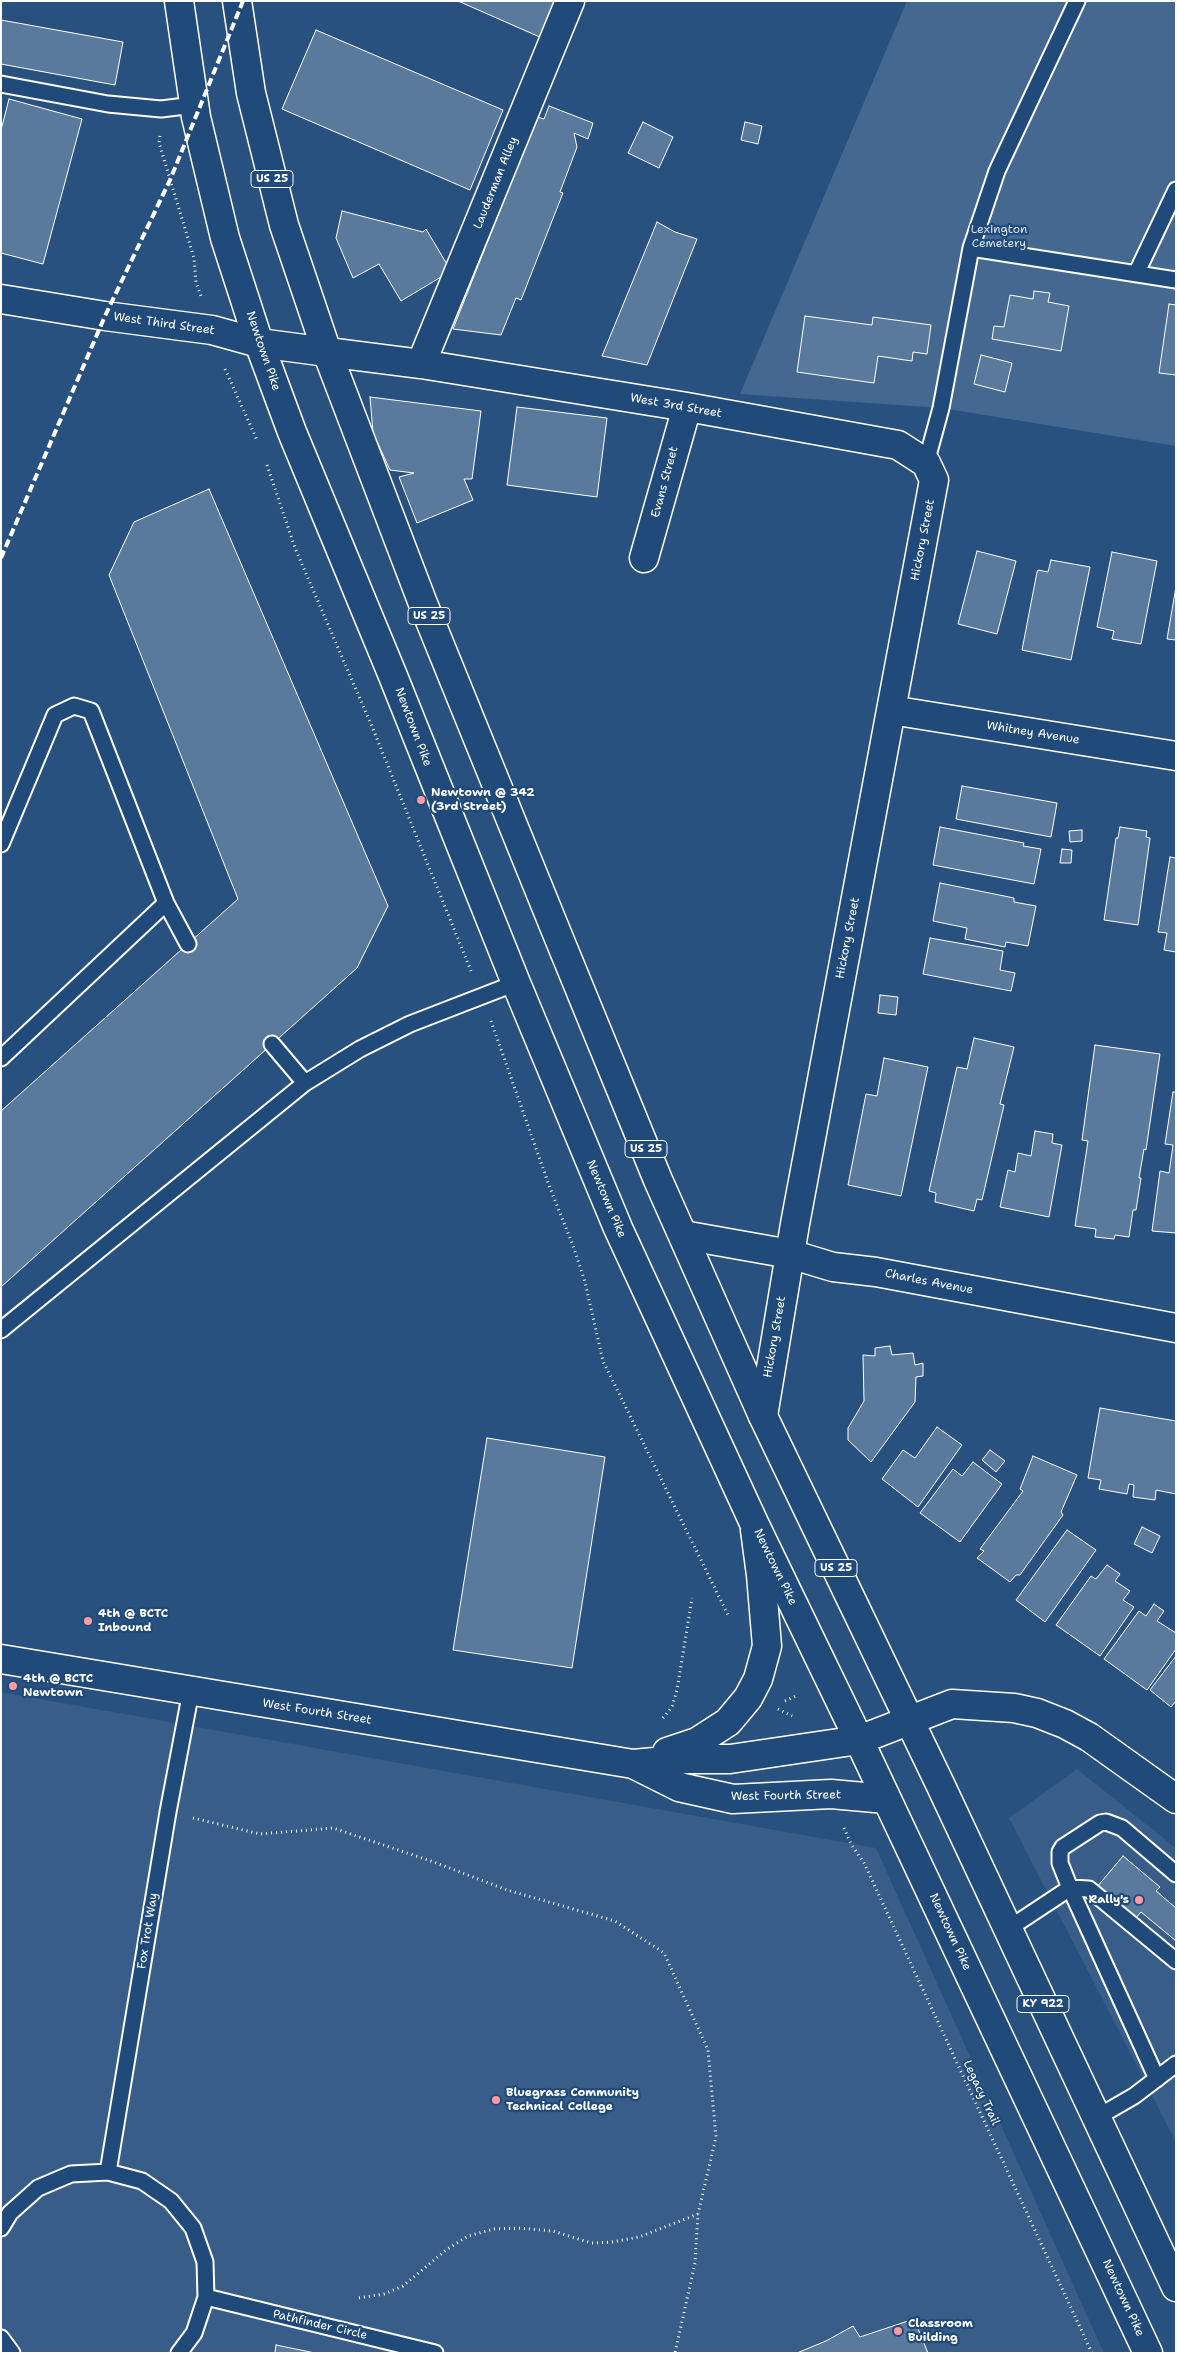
<!DOCTYPE html>
<html>
<head>
<meta charset="utf-8">
<style>
	body { margin:0 }
	#map { position:relative; width:1177px; height:2354px; overflow:hidden; background:#28517f; font-family:"Shantell Sans",sans-serif }
	canvas { display:block }
	.frame { position:absolute; inset:0; border:2px solid #fff; pointer-events:none }
</style>
</head>
<body>
<div id="map">
<canvas width="1177" height="2354"></canvas>
<div class="frame"></div>
</div>
<script>
const c = document.querySelector('canvas').getContext('2d');
c.lineJoin = 'round';
function fill(path, color) { c.fillStyle = color; c.fill(path, 'evenodd'); }
const poly = rows => new Path2D(rows.map(r => 'M' + r).join(''));
function trace(path, color, width, dash) { c.strokeStyle = color; c.lineWidth = width; c.lineCap = dash ? 'butt' : 'round'; c.setLineDash(dash || []); c.stroke(path); }
function write(font, color, halo, rows, align = 'center') {
  c.font = font + ' "Shantell Sans",sans-serif'; c.lineWidth = 4.5; c.setLineDash([]); c.textBaseline = 'middle'; c.strokeStyle = halo; c.fillStyle = color; for (const [text, x, y, turn = 0] of rows) {
    c.save(); c.translate(x, y); c.rotate((+turn || 0) * Math.PI / 180); c.textAlign = isNaN(turn) ? turn : align; if (halo) c.strokeText(text, 0, 0); c.fillText(text, 0, 0); c.restore();
  }
}
fill(poly([
	[1,1692,876,1848,1104,2353,1,2353],
	[1077,1769,1176,1848,1176,2142,1009,1818]
]), '#375d88');
fill(poly([
	[907,1,1176,1,1176,446,941,408,740,394]
]), '#446890');
const building = poly([
	[458,1,558,1,542,38,458,1],
	[1,20,123,42,115,85,1,64,1,20],
	[316,30,503,110,470,190,282,109,316,30],
	[9,99,82,119,43,264,1,253,1,130,9,99],
	[549,106,593,123,588,139,574,133,577,147,560,192,563,193,521,300,516,298,501,335,453,329,537,117,544,119,549,106],
	[643,122,673,137,659,168,628,153,643,122],
	[745,122,762,126,758,144,741,140,745,122],
	[342,211,423,232,426,229,451,271,401,301,379,264,353,278,336,238,342,211],
	[657,222,675,232,697,239,647,365,602,356,657,222],
	[1034,291,1050,293,1048,302,1069,306,1061,351,992,339,994,326,1004,327,1010,295,1033,299,1034,291],
	[1169,304,1176,305,1176,375,1159,373,1169,304],
	[805,316,872,325,873,317,931,325,927,354,913,352,912,361,878,356,874,383,797,372,805,316],
	[981,355,1012,363,1005,392,974,384,981,355],
	[370,397,481,411,472,479,464,479,473,500,417,523,399,477,414,473,390,470,373,433,370,397],
	[517,407,607,418,597,497,507,485,517,407],
	[209,489,388,906,357,968,1,1287,1,1111,238,899,109,575,134,522,209,489],
	[977,551,1016,561,997,634,958,624,977,551],
	[1112,552,1157,561,1141,644,1112,639,1114,631,1097,627,1112,552],
	[1051,560,1090,567,1071,660,1022,650,1037,572,1038,570,1048,572,1051,560],
	[1176,587,1176,640,1167,639,1176,587],
	[962,786,1057,803,1051,837,956,819,962,786],
	[940,827,1024,843,1023,846,1041,849,1034,884,933,865,940,827],
	[1120,827,1147,831,1146,837,1150,838,1138,925,1104,920,1116,838,1118,838,1120,827],
	[1082,830,1082,841,1070,842,1069,831,1082,830],
	[1062,849,1072,850,1071,863,1060,863,1062,849],
	[1170,857,1176,858,1176,952,1164,950,1167,933,1158,932,1170,857],
	[940,883,1014,898,1014,902,1036,906,1028,946,1006,942,1005,947,965,939,967,928,933,921,940,883],
	[930,938,1003,951,1000,970,1015,973,1011,991,923,974,930,938],
	[880,995,898,997,896,1015,878,1013,880,995],
	[974,1038,1014,1047,1000,1104,1004,1105,982,1200,977,1199,974,1211,935,1202,936,1193,929,1191,957,1067,967,1069,974,1038],
	[1095,1045,1160,1054,1146,1150,1144,1149,1139,1178,1141,1178,1136,1210,1133,1210,1129,1237,1115,1235,1114,1239,1095,1237,1096,1229,1075,1226,1088,1141,1082,1140,1095,1045],
	[884,1058,928,1067,901,1196,848,1185,866,1094,877,1096,884,1058],
	[1173,1092,1176,1092,1176,1233,1152,1231,1160,1171,1169,1173,1173,1145,1165,1144,1173,1092],
	[1035,1131,1053,1134,1052,1143,1062,1145,1049,1217,1000,1207,1008,1170,1015,1172,1018,1153,1031,1156,1035,1131],
	[890,1346,892,1355,913,1353,915,1365,923,1363,923,1376,916,1377,915,1402,871,1462,848,1440,848,1428,864,1401,863,1355,875,1356,875,1348,890,1346],
	[1100,1408,1176,1421,1176,1494,1156,1490,1155,1500,1133,1497,1134,1485,1129,1484,1127,1494,1099,1489,1101,1480,1088,1478,1100,1408],
	[937,1427,962,1445,918,1507,882,1479,903,1450,915,1458,937,1427],
	[487,1438,605,1457,572,1668,453,1650,487,1438],
	[990,1450,1005,1461,996,1472,982,1460,990,1450],
	[1033,1456,1077,1475,1061,1512,1063,1515,1020,1575,1016,1575,1010,1582,977,1558,984,1551,980,1549,1023,1491,1020,1489,1033,1456],
	[973,1462,1002,1484,960,1542,920,1513,953,1469,962,1476,973,1462],
	[1142,1527,1160,1536,1152,1553,1134,1544,1142,1527],
	[1067,1530,1096,1550,1045,1622,1016,1600,1067,1530],
	[1107,1565,1120,1574,1115,1581,1130,1591,1123,1600,1134,1607,1100,1656,1056,1625,1091,1576,1096,1579,1107,1565],
	[1154,1604,1164,1611,1157,1621,1176,1633,1176,1649,1147,1690,1104,1659,1139,1611,1146,1616,1154,1604],
	[1176,1656,1176,1701,1171,1707,1150,1690,1176,1656],
	[1123,1856,1160,1887,1156,1891,1176,1908,1176,1941,1141,1912,1135,1919,1097,1887,1123,1856],
	[914,2319,928,2353,797,2353,826,2341,853,2326,860,2337,914,2319],
	[276,2345,315,2353,275,2353,276,2345]
]);
fill(building, '#5a7a9d');
trace(building, '#fff', 1);
const service = poly([
	[1,84,108,104,161,109,194,105],
	[971,248,1176,280],
	[1136,274,1176,190],
	[926,463,941,408,971,248,997,171,1077,1],
	[1,844,55,715,74,706,91,711,166,903,1,1058],
	[166,903,188,944],
	[272,1044,305,1083],
	[1,1330,305,1083,360,1049,410,1024,516,983],
	[1008,1929,1070,1888,1089,1889,1176,1961],
	[1157,2079,1070,1888,1060,1863,1060,1852,1063,1847,1100,1823,1106,1822,1122,1828,1176,1874],
	[1096,2118,1134,2096,1176,2064],
	[108,2172,168,1812,191,1691],
	[1,2228,10,2213,38,2188,71,2174,108,2172,142,2181,171,2201,193,2228,205,2262,206,2297,194,2333,179,2353],
	[206,2297,435,2353],
	[1,2338,12,2353]
]);
const minor = poly([
	[327,352,421,364,687,407,898,445,926,463,934,480,795,1224,763,1416],
	[421,364,570,1],
	[644,558,687,407],
	[891,710,1176,756],
	[683,1235,790,1254,833,1267,876,1272,1176,1328]
]);
const secondary = poly([
	[1,299,105,316,212,330,259,343,327,352],
	[1,1659,633,1764,687,1759,730,1759,859,1740],
	[667,1752,697,1742,728,1722,748,1698,758,1679,767,1646,761,1575,755,1530],
	[633,1764,679,1787,733,1799,831,1794,886,1799]
]);
const primary = poly([
	[179,1,196,117,225,238,259,343,292,432,393,676,516,983,618,1228,754,1523,859,1740,1148,2353],
	[237,1,251,93,284,225,327,352,422,601,556,931,658,1180,763,1416,940,1784,1176,2287],
	[859,1740,952,1704,1014,1708,1037,1713,1065,1724,1089,1737,1176,1799]
]);
trace(service, '#fff', 19);
trace(minor, '#fff', 31);
trace(secondary, '#fff', 31);
trace(primary, '#fff', 31);
trace(poly([
	[160,136,159,143,194,258,196,282,201,296],
	[225,369,257,440],
	[267,465,295,548,373,729,471,971],
	[491,1021,550,1188,574,1248,585,1282,603,1361,729,1617],
	[785,1701,798,1695],
	[778,1709,792,1716],
	[663,1718,672,1707,677,1690,692,1598],
	[193,1818,260,1834,333,1828,431,1861,507,1890,615,1921,664,1953,708,2050,716,2137,698,2214,695,2263,675,2353],
	[844,1828,851,1844,864,1863,1092,2353],
	[359,2298,384,2294,403,2286,446,2250,468,2236,494,2229,518,2228,553,2231,591,2243,612,2242,639,2237,698,2214]
]), '#fff', 3, [1, 4]);
trace(service, '#1f4a7a', 15);
trace(minor, '#1f4a7a', 28);
trace(secondary, '#1f4a7a', 28);
trace(primary, '#1f4a7a', 28);
trace(poly([
	[1,558,105,316,170,180,243,1]
]), '#fff', 4, [8, 4]);
for (const [x, y, r, color] of [
	[421,800,5,"#ff9aa2"],
	[88,1621,5,"#ff9aa2"],
	[13,1686,5,"#ff9aa2"],
	[1139,1900,5,"#ff9aa2"],
	[496,2100,5,"#ff9aa2"],
	[898,2331,5,"#ff9aa2"]
]) { const dot = new Path2D(); dot.arc(x, y, r, 0, 2 * Math.PI); c.fillStyle = color; c.fill(dot); trace(dot, '#1f4a7a', 2); }
for (const [x, y, w] of [
	[272,179,42],
	[429,616,42],
	[646,1149,42],
	[836,1568,42],
	[1043,2004,52]
]) { const box = new Path2D(); box.roundRect(x - w / 2, y - 8.5, w, 17, 4); c.fillStyle = '#1f4a7a'; c.fill(box); trace(box, '#fff', 1); }
write('bold 11px', '#fff', null, [
	["US 25",272,179],
	["US 25",429,616],
	["US 25",646,1149],
	["US 25",836,1568],
	["KY 922",1043,2004]
]);
write('12px', '#fff', '#1f4a7a', [
	["Lauderman Alley",496,183,-68],
	["West Third Street",164,324,8],
	["Newtown Pike",263,351,71],
	["West 3rd Street",676,406,10],
	["Evans Street",665,482,-75],
	["Hickory Street",923,540,-79],
	["Newtown Pike",413,727,69],
	["Whitney Avenue",1033,733,9],
	["Hickory Street",848,938,-79],
	["Newtown Pike",606,1199,67],
	["Charles Avenue",929,1282,11],
	["Hickory Street",775,1337,-80],
	["Newtown Pike",775,1567,64],
	["West Fourth Street",317,1712,9],
	["West Fourth Street",786,1796,-1],
	["Fox Trot Way",148,1931,-81],
	["Newtown Pike",950,1932,65],
	["Legacy Trail",981,2093,65],
	["Newtown Pike",1123,2298,65],
	["Pathfinder Circle",320,2325,13]
]);
write('12px', '#dae1e9', '#1f4a7a', [
	["Lexington",999,230],
	["Cemetery",999,244]
]);
write('bold 12px', '#fff', '#1f4a7a', [
	["Newtown @ 342",431,793],
	["(3rd Street)",431,807],
	["4th @ BCTC",98,1614],
	["Inbound",98,1628],
	["4th @ BCTC",23,1679],
	["Newtown",23,1693],
	["Rally's",1129,1900,"right"],
	["Bluegrass Community",506,2093],
	["Technical College",506,2107],
	["Classroom",908,2324],
	["Building",908,2338]
], 'left');
</script>
</body>
</html>
